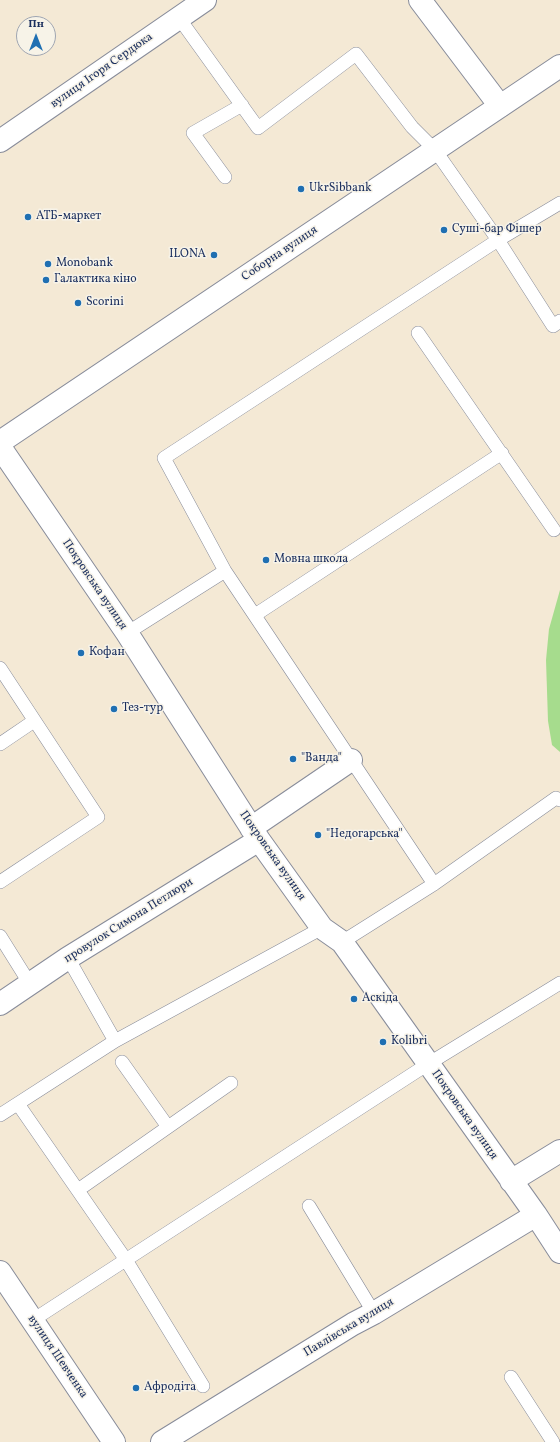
<!DOCTYPE html>
<html>
<head>
<meta charset="utf-8">
<style>
	body { margin:0 }
	#map { position:relative; width:560px; height:1442px; overflow:hidden; background:#f4e9d5; font-family:Vollkorn,serif }
	canvas { display:block }
	.north { position:absolute; left:16px; top:16px; width:40px; height:40px; box-sizing:border-box; background:#f7f3e8; border:1px solid #9fa5b1; border-radius:50%; rotate:0deg; font-size:11px; font-weight:700; line-height:16px; text-align:center; color:#1b2f5e }
	.north::after { content:''; display:block; margin:auto; width:14px; height:18px; background:#1f6fb2; clip-path:polygon(50% 0,100% 100%,50% 72%,0 100%) }
</style>
</head>
<body>
<div id="map">
<canvas width="560" height="1442"></canvas>
<div class="north">Пн</div>
</div>
<script>
const c = document.querySelector('canvas').getContext('2d');
c.lineJoin = 'round';
function fill(path, color) { c.fillStyle = color; c.fill(path, 'evenodd'); }
const poly = rows => new Path2D(rows.map(r => 'M' + r).join(''));
function trace(path, color, width, dash) { c.strokeStyle = color; c.lineWidth = width; c.lineCap = dash ? 'butt' : 'round'; c.setLineDash(dash || []); c.stroke(path); }
function write(font, color, halo, rows, align = 'center') {
  c.font = font + ' Vollkorn,serif'; c.lineWidth = 3; c.setLineDash([]); c.textBaseline = 'middle'; c.strokeStyle = halo; c.fillStyle = color; for (const [text, x, y, turn = 0] of rows) {
    c.save(); c.translate(x, y); c.rotate((+turn || 0) * Math.PI / 180); c.textAlign = isNaN(turn) ? turn : align; if (halo) c.strokeText(text, 0, 0); c.fillText(text, 0, 0); c.restore();
  }
}
fill(poly([
	[560,590,560,752,552,745,548,721,546,660,549,629]
]), '#a6dc8d');
const lane = poly([
	[179,18,258,128,356,54,412,127,435,150,498,240,560,203],
	[225,177,193,133,242,105],
	[418,333,554,530],
	[225,571,434,884,342,942],
	[255,615,502,453],
	[127,633,225,571,164,458,498,240,553,326,560,321],
	[0,668,98,817,0,882],
	[0,744,34,721],
	[434,884,556,798,560,800],
	[0,936,30,984],
	[68,958,115,1041],
	[122,1062,168,1127],
	[18,1104,126,1260,203,1386],
	[0,1115,115,1041,322,928],
	[78,1190,231,1083],
	[309,1206,374,1313],
	[33,1320,428,1064,560,983],
	[511,1377,553,1442]
]);
const street = poly([
	[420,0,500,106],
	[0,447,127,633,259,840,322,928,342,942,536,1215,560,1252],
	[251,828,351,760],
	[0,1004,68,958,259,840],
	[511,1181,560,1151],
	[162,1442,353,1324,374,1313,536,1215]
]);
const secondary = poly([
	[0,141,205,0],
	[0,442,560,66],
	[0,1272,114,1442]
]);
trace(lane, '#888c9a', 14);
trace(street, '#888c9a', 24);
trace(secondary, '#888c9a', 24);
trace(lane, '#fff', 13);
trace(street, '#fff', 22);
trace(secondary, '#fff', 22);
for (const [x, y, r, color] of [
	[301,189,4,"#1f6fb2"],
	[28,217,4,"#1f6fb2"],
	[444,230,4,"#1f6fb2"],
	[214,255,4,"#1f6fb2"],
	[48,264,4,"#1f6fb2"],
	[46,280,4,"#1f6fb2"],
	[78,303,4,"#1f6fb2"],
	[266,560,4,"#1f6fb2"],
	[81,653,4,"#1f6fb2"],
	[114,709,4,"#1f6fb2"],
	[293,759,4,"#1f6fb2"],
	[318,835,4,"#1f6fb2"],
	[354,999,4,"#1f6fb2"],
	[383,1042,4,"#1f6fb2"],
	[136,1388,4,"#1f6fb2"]
]) { const dot = new Path2D(); dot.arc(x, y, r, 0, 2 * Math.PI); c.fillStyle = color; c.fill(dot); trace(dot, '#f7f3e8', 1.5); }
write('12px', '#1b2f5e', '#f7f3e8', [
	["вулиця Ігоря Сердюка",102,71,-35],
	["Соборна вулиця",280,254,-34],
	["Покровська вулиця",94,585,56],
	["Покровська вулиця",272,856,55],
	["провулок Симона Петлюри",129,921,-32],
	["Покровська вулиця",464,1115,55],
	["Павлівська вулиця",349,1328,-31],
	["вулиця Шевченка",57,1357,56]
]);
write('12px', '#1b2f5e', '#f7f3e8', [
	["UkrSibbank",309,189],
	["АТБ-маркет",36,217],
	["Суші-бар Фішер",452,230],
	["ILONA",206,255,"right"],
	["Monobank",56,264],
	["Галактика кіно",54,280],
	["Scorini",86,303],
	["Мовна школа",274,560],
	["Кофан",89,653],
	["Тез-тур",122,709],
	["\"Ванда\"",301,759],
	["\"Недогарська\"",326,835],
	["Аскіда",362,999],
	["Kolibri",391,1042],
	["Афродіта",144,1388]
], 'left');
</script>
</body>
</html>
